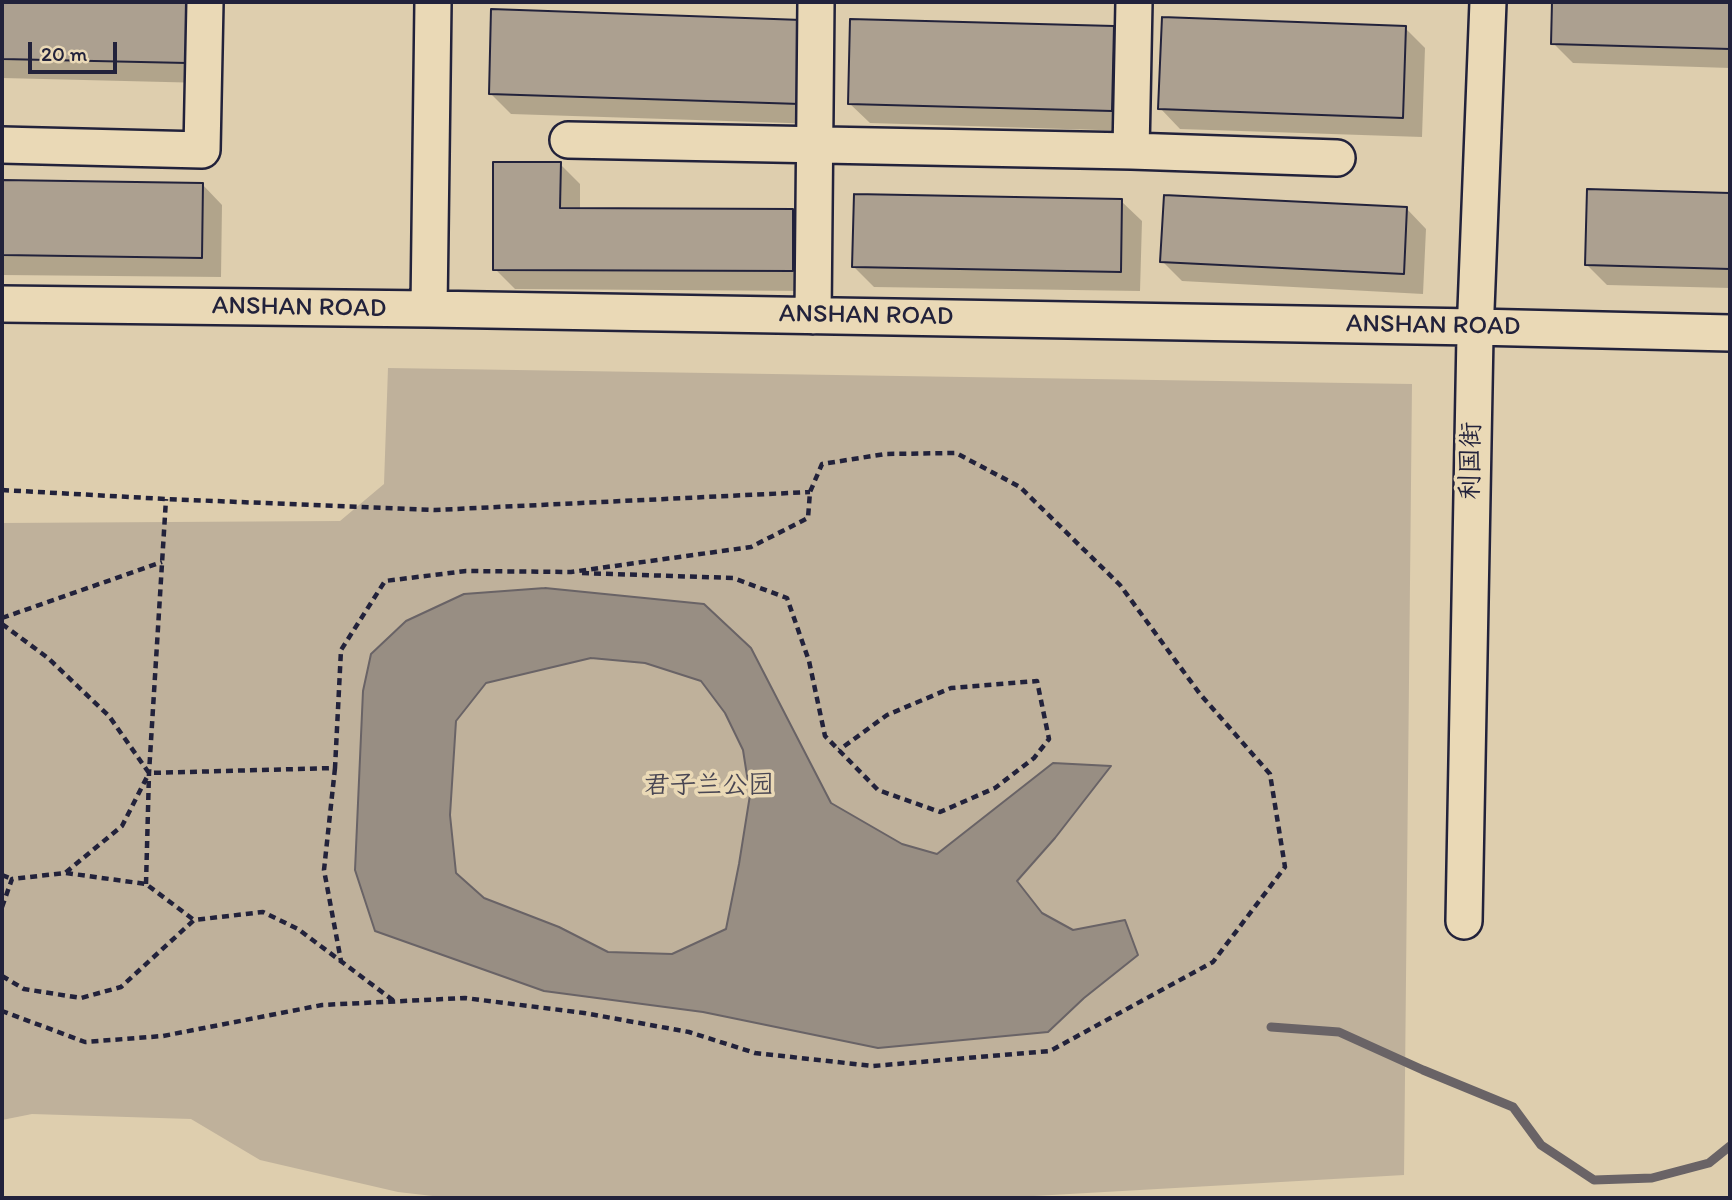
<!DOCTYPE html>
<html>
<head>
<meta charset="utf-8">
<style>
	body { margin:0 }
	#map { position:relative; width:1732px; height:1200px; overflow:hidden; background:#deceae; font-family:Itim,sans-serif }
	canvas { display:block }
	.frame { position:absolute; inset:0; border:4px solid #22223b; pointer-events:none }
	.scale { position:absolute; left:28px; top:42px; width:89px; height:32px; box-sizing:border-box; border:4px solid #22223b; border-top:0; padding-left:9px; font-size:21px; line-height:24px; white-space:nowrap; color:#22223b; -webkit-text-stroke:5px #ead9b6; paint-order:stroke }
</style>
</head>
<body>
<div id="map">
<canvas width="1732" height="1200"></canvas>
<div class="frame"></div>
<div class="scale">20 m</div>
</div>
<script>
const c = document.querySelector('canvas').getContext('2d');
c.lineJoin = 'round';
function fill(path, color) { c.fillStyle = color; c.fill(path, 'evenodd'); }
const poly = rows => new Path2D(rows.map(r => 'M' + r).join(''));
function trace(path, color, width, dash) { c.strokeStyle = color; c.lineWidth = width; c.lineCap = dash ? 'butt' : 'round'; c.setLineDash(dash || []); c.stroke(path); }
function write(font, color, halo, rows, align = 'center') {
  c.font = font + ' Itim,"LXGW WenKai TC",sans-serif'; c.lineWidth = 7; c.setLineDash([]); c.textBaseline = 'middle'; c.strokeStyle = halo; c.fillStyle = color; for (const [text, x, y, turn = 0] of rows) {
    c.save(); c.translate(x, y); c.rotate((+turn || 0) * Math.PI / 180); c.textAlign = isNaN(turn) ? turn : align; if (halo) c.strokeText(text, 0, 0); c.fillText(text, 0, 0); c.restore();
  }
}
fill(poly([
	[388,368,1412,384,1404,1175,999,1198,450,1198,398,1192,260,1160,191,1119,32,1114,2,1120,2,523,340,521,384,484]
]), '#bfb19b');
const water = poly([
	[545,588,704,604,751,648,831,803,902,844,937,854,1053,763,1111,766,1055,838,1017,881,1042,913,1073,930,1125,920,1138,955,1084,998,1048,1032,878,1048,703,1012,544,991,375,931,355,870,363,691,371,654,406,621,464,594,545,588],
	[591,658,645,663,701,681,725,713,743,750,750,795,739,864,726,929,672,954,608,952,559,927,484,898,456,873,450,815,456,721,486,683,591,658]
]);
fill(water, '#988e83');
trace(water, '#696366', 2);
fill(poly([
	[2,2,200,2,206,83,2,78],
	[1554,2,1730,2,1730,68,1573,63,1553,43],
	[802,21,819,124,511,114,490,93],
	[1113,28,1133,48,1131,131,870,123,849,103],
	[1405,28,1425,48,1422,137,1180,129,1160,108],
	[560,164,580,184,580,210,792,211,812,231,812,291,515,289,495,269],
	[2,182,202,184,222,205,221,277,2,275],
	[1589,190,1730,194,1730,288,1607,285,1587,265],
	[1121,201,1142,221,1140,291,874,287,854,267],
	[1406,208,1426,229,1423,294,1182,281,1162,261]
]), '#0003');
trace(poly([
	[1271,1027,1339,1032,1423,1070,1513,1107,1541,1145,1594,1180,1652,1178,1709,1163,1730,1146]
]), '#696366', 9);
const building = poly([
	[2,2,188,2,187,63,2,59,2,2],
	[1552,2,1730,2,1730,49,1551,44,1552,2],
	[491,9,802,20,800,104,489,94,491,9],
	[1162,17,1406,26,1403,118,1158,109,1162,17],
	[850,19,1114,26,1112,111,848,104,850,19],
	[493,162,561,162,560,208,793,209,793,271,493,270,493,162],
	[2,180,203,183,202,258,2,255,2,180],
	[1587,189,1730,193,1730,269,1585,265,1587,189],
	[854,194,1122,199,1121,272,852,267,854,194],
	[1164,195,1407,207,1404,274,1160,262,1164,195]
]);
fill(building, '#aca090');
trace(building, '#22223b', 2);
const minor = poly([
	[568,140,1131,151,1337,158],
	[2,145,202,150,205,2],
	[1131,151,1134,2],
	[2,304,429,309,1475,327,1730,333],
	[429,309,433,2],
	[813,316,816,2],
	[1464,921,1475,335,1488,2]
]);
trace(minor, '#22223b', 40);
trace(poly([
	[2,490,166,499,435,510,810,492],
	[582,573,733,578,787,598,809,661,825,736,878,790,940,812,995,788,1034,758,1049,739,1037,681,951,688,887,715,839,750],
	[2,618,162,562],
	[2,624,48,658,109,716,149,773,335,768,341,650,385,581,466,571,571,572,751,547,808,518,810,492,822,464,885,454,956,453,1020,487,1120,585,1200,694,1270,774,1285,867,1213,962,1050,1051,873,1066,755,1053,689,1032,584,1013,465,998,322,1005,163,1036,85,1042,2,1011],
	[335,768,324,870,341,961],
	[66,873,146,884,194,920],
	[2,875,12,879],
	[146,884,149,773,166,499],
	[2,907,12,879,65,873,122,826,147,777],
	[2,976,24,989,81,998,121,987,194,920,263,912,298,929,394,1001]
]), '#22223b', 4.5, [7, 5]);
trace(minor, '#ead9b6', 35);
write('26px', '#22223b', '#ead9b6', [
	["ANSHAN ROAD",299,308,1],
	["ANSHAN ROAD",866,316,1],
	["ANSHAN ROAD",1433,326,1],
	["利国街",1472,461,-89]
]);
write('26px', '#494653', '#ead9b6', [
	["君子兰公园",709,786]
]);
</script>
</body>
</html>
